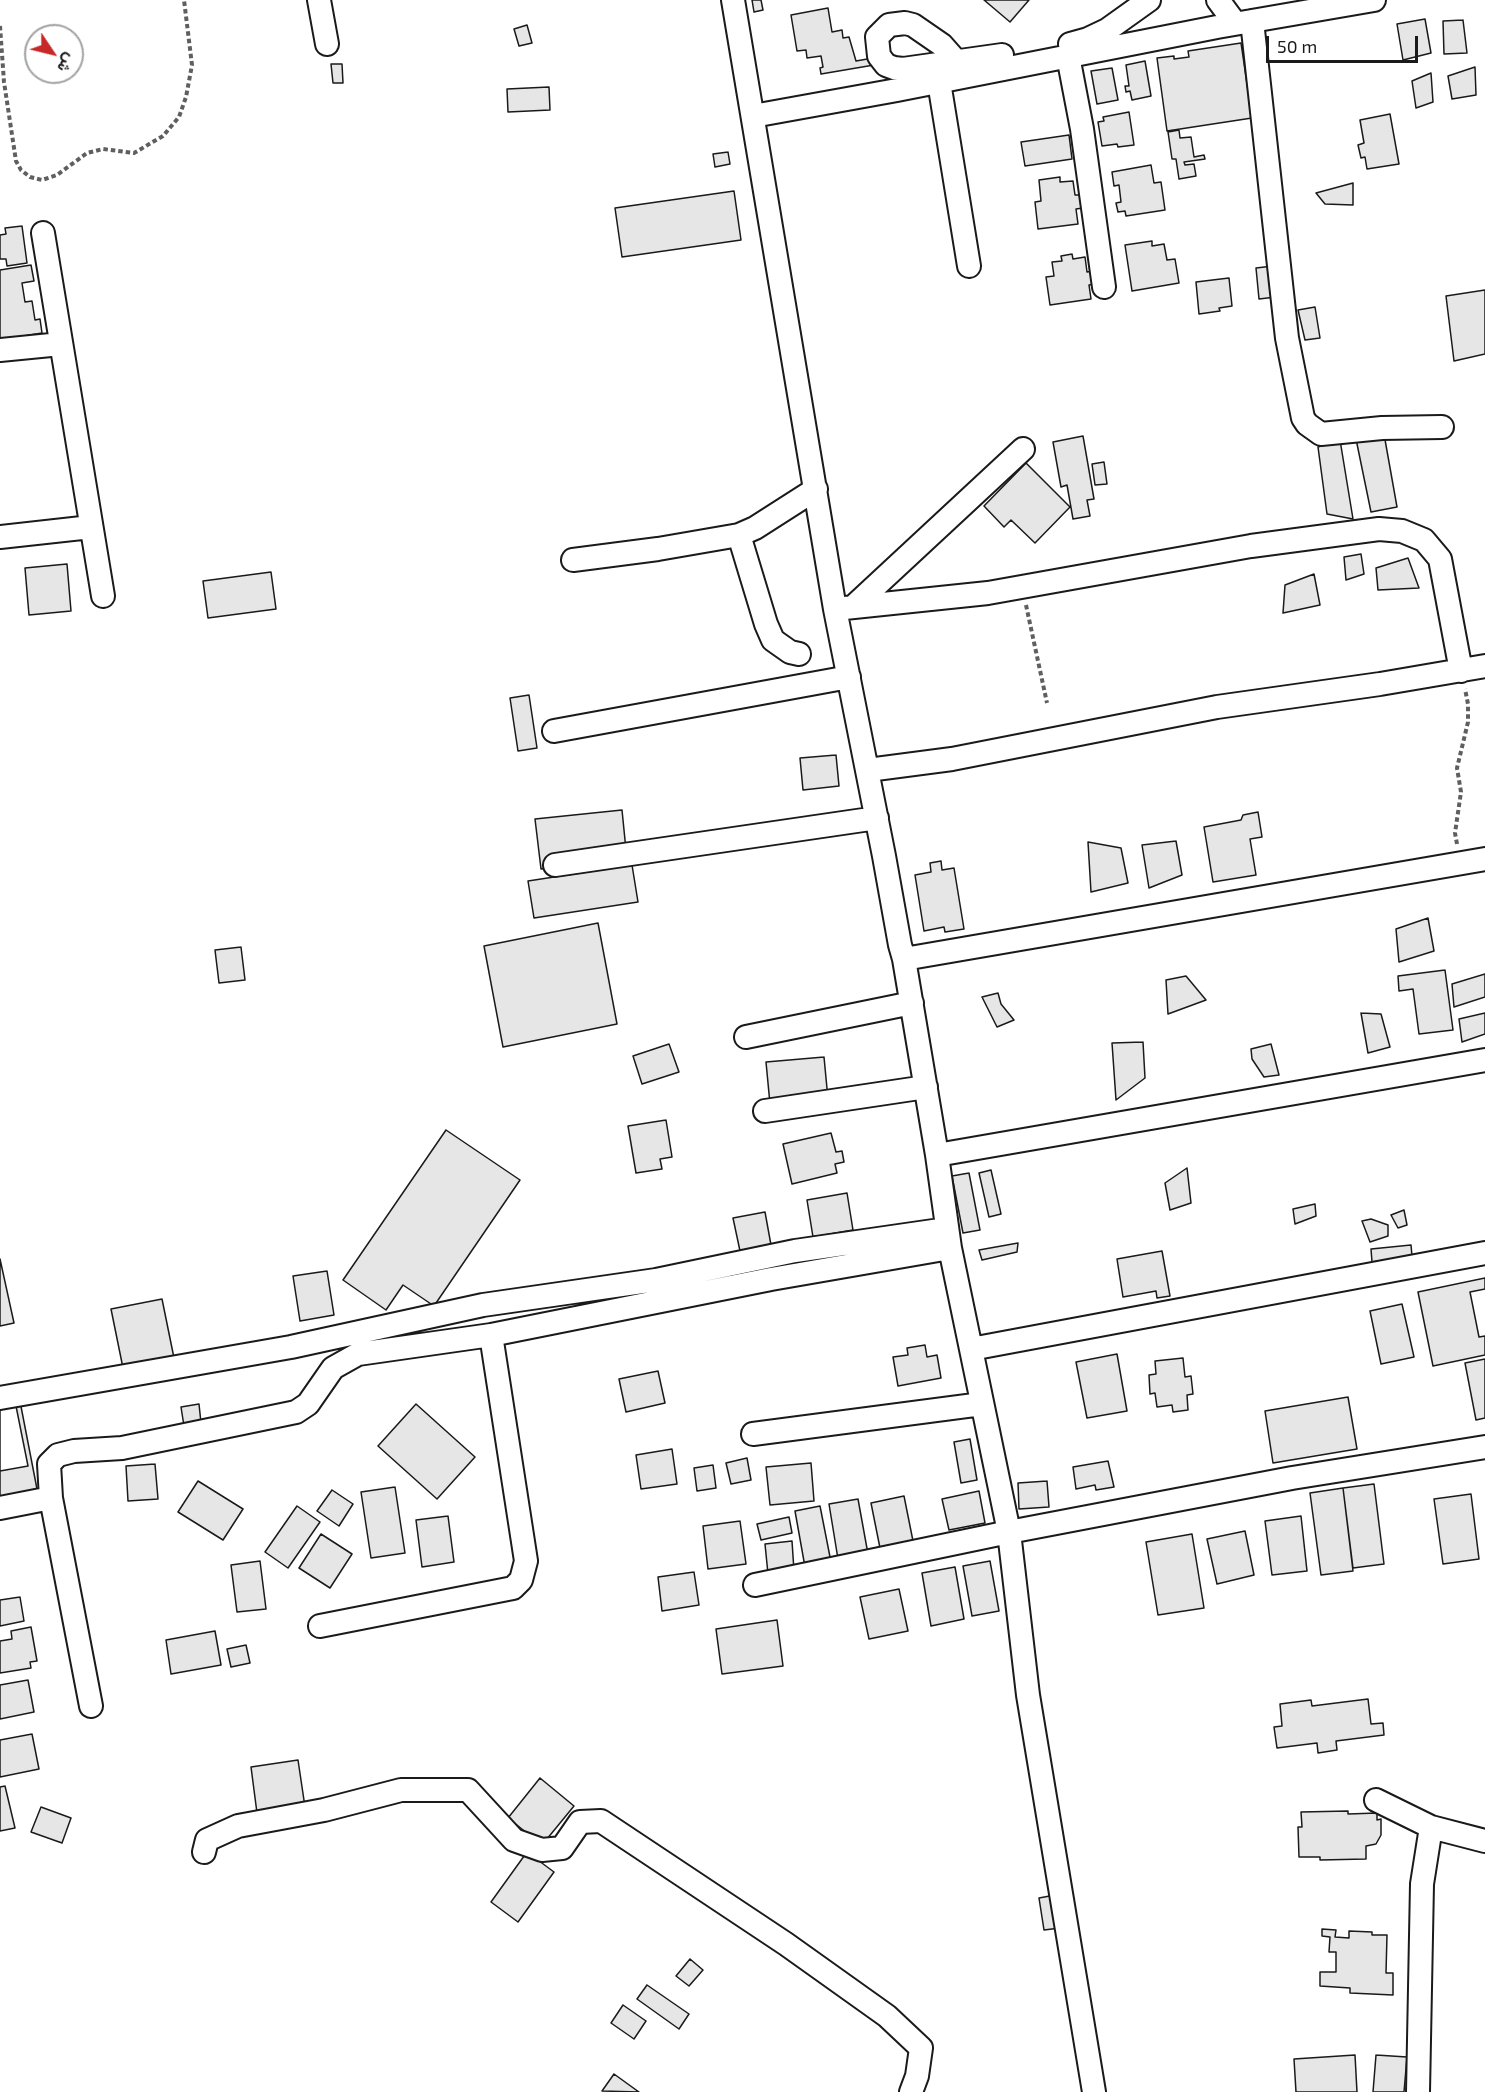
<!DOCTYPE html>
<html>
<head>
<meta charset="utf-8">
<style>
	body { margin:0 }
	#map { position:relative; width:1485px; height:2092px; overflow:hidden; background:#fff; font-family:"Exo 2",Vazirmatn,sans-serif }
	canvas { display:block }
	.north { position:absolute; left:24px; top:24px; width:60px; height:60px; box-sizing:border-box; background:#fff; border:2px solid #a3a3a3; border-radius:50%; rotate:125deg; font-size:16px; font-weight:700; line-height:24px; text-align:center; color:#1a1a1a }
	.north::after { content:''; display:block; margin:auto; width:21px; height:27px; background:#c62828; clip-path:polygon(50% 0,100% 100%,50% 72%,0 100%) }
	.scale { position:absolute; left:1266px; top:36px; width:152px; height:27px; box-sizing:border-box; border:3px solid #1a1a1a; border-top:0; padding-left:8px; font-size:18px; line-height:21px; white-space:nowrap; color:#1a1a1a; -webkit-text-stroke:4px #fff; paint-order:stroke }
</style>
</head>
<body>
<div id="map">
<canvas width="1485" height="2092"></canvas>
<div class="north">ش</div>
<div class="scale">50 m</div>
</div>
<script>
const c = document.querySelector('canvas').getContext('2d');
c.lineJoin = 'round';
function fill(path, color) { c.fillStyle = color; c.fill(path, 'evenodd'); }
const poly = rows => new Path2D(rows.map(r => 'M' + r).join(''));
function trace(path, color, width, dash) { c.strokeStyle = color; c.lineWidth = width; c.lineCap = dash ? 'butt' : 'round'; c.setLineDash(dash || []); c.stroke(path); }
const building = poly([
	[752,0,761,0,763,10,754,12,752,0],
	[984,0,1029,0,1010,22,984,0],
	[828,8,832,32,842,30,843,38,849,37,856,61,873,58,874,65,821,74,820,68,823,67,821,56,807,58,806,50,797,51,791,15,828,8],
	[1425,19,1431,53,1403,60,1397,24,1425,19],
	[1463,20,1467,53,1444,54,1443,21,1463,20],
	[527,25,532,43,519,46,514,29,527,25],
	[1241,43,1252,118,1167,131,1157,58,1174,56,1174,59,1189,57,1188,51,1241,43],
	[1145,61,1151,96,1132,100,1130,91,1126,92,1125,86,1129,86,1126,65,1145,61],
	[331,64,342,64,343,83,333,83,331,64],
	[1475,67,1476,95,1452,99,1448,76,1475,67],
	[1112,68,1118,100,1097,104,1091,71,1112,68],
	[1431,73,1433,102,1416,108,1412,81,1431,73],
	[549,87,550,110,508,112,507,89,549,87],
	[1129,112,1134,145,1118,147,1117,144,1102,146,1098,122,1104,121,1103,117,1129,112],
	[1390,114,1399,164,1367,169,1365,157,1361,158,1358,145,1364,143,1360,120,1390,114],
	[1179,130,1180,138,1191,137,1194,157,1204,155,1205,159,1184,162,1185,165,1194,164,1196,176,1179,179,1176,159,1172,159,1168,132,1179,130],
	[1069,135,1072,159,1025,166,1021,142,1069,135],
	[728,152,730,164,715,167,713,154,728,152],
	[1151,165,1154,183,1161,182,1165,210,1126,216,1125,211,1118,212,1116,203,1121,202,1119,185,1114,186,1112,172,1151,165],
	[1060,177,1060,182,1073,181,1075,195,1081,195,1083,208,1076,209,1078,224,1038,229,1035,202,1041,201,1039,180,1060,177],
	[1353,183,1353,205,1325,204,1316,193,1353,183],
	[734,191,741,240,622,257,615,208,734,191],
	[22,226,27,263,7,266,6,259,0,259,0,235,6,234,5,228,22,226],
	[1152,241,1152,246,1164,244,1167,260,1175,259,1179,283,1132,291,1125,245,1152,241],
	[1072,254,1073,259,1085,257,1087,272,1093,271,1095,284,1089,285,1091,299,1050,305,1046,277,1054,276,1052,262,1062,261,1061,256,1072,254],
	[31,265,34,281,22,283,25,302,32,301,35,320,40,319,42,333,0,340,0,270,31,265],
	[1273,266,1276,297,1259,299,1256,268,1273,266],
	[1229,278,1232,306,1219,308,1220,311,1199,314,1196,282,1229,278],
	[1485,290,1485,354,1454,361,1446,296,1485,290],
	[1315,307,1320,338,1305,340,1298,310,1315,307],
	[1384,434,1397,507,1371,512,1356,439,1384,434],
	[1083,436,1094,499,1087,500,1090,516,1073,519,1067,485,1061,487,1053,442,1083,436],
	[1340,440,1353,519,1327,514,1318,447,1340,440],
	[1104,462,1107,484,1095,485,1092,464,1104,462],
	[1026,463,1070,507,1035,543,1011,520,1004,527,984,506,1026,463],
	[1361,554,1364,574,1346,580,1344,557,1361,554],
	[1408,558,1419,588,1378,590,1376,568,1408,558],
	[67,564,71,611,29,615,25,568,67,564],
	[271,572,276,609,208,618,203,581,271,572],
	[1314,574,1320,605,1283,613,1285,585,1314,574],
	[529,695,537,748,518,751,510,698,529,695],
	[836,755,839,786,803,790,800,758,836,755],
	[622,810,627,860,541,869,535,819,622,810],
	[1258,812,1262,837,1250,839,1256,875,1213,882,1204,827,1241,820,1243,815,1258,812],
	[1176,841,1182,875,1149,888,1142,845,1176,841],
	[1088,842,1121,848,1128,883,1091,892,1088,842],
	[941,861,942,870,954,868,964,929,945,932,944,927,924,931,915,875,931,872,930,863,941,861],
	[632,865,638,902,534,918,528,881,632,865],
	[1428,918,1434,951,1399,962,1396,929,1428,918],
	[598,923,617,1024,503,1047,484,946,598,923],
	[241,947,245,980,219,983,215,950,241,947],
	[1445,970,1453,1030,1419,1034,1413,989,1399,991,1398,976,1445,970],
	[1485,974,1485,997,1454,1007,1452,984,1485,974],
	[1186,976,1206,1000,1168,1014,1166,980,1186,976],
	[998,993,1001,1004,1014,1020,997,1027,982,997,998,993],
	[1361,1013,1381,1014,1390,1047,1368,1053,1361,1013],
	[1485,1013,1485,1034,1462,1042,1459,1019,1485,1013],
	[1143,1042,1145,1078,1116,1100,1112,1043,1143,1042],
	[669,1044,679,1072,642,1084,633,1056,669,1044],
	[1271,1044,1279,1075,1264,1077,1252,1059,1251,1049,1271,1044],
	[824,1057,828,1099,770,1104,766,1062,824,1057],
	[666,1120,672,1157,660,1159,662,1169,636,1173,628,1126,666,1120],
	[446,1130,520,1180,434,1306,403,1285,386,1310,343,1280,446,1130],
	[831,1133,836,1152,842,1151,844,1162,835,1164,837,1173,792,1184,783,1144,831,1133],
	[1187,1168,1191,1203,1170,1210,1165,1183,1187,1168],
	[991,1170,1001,1214,989,1217,979,1173,991,1170],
	[969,1173,980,1230,963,1233,952,1176,969,1173],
	[847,1193,853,1230,813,1237,807,1200,847,1193],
	[1315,1204,1316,1216,1295,1224,1293,1209,1315,1204],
	[1404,1210,1407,1225,1398,1228,1391,1215,1404,1210],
	[765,1212,771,1245,740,1251,733,1218,765,1212],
	[1371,1219,1388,1225,1388,1236,1370,1242,1362,1221,1371,1219],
	[1018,1243,1017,1252,982,1260,979,1250,1018,1243],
	[1411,1245,1412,1256,1372,1262,1371,1249,1411,1245],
	[1162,1251,1170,1296,1157,1298,1156,1291,1123,1297,1117,1259,1162,1251],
	[0,1259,14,1323,0,1326,0,1259],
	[327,1271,334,1315,300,1321,293,1276,327,1271],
	[1485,1278,1485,1289,1470,1292,1479,1337,1485,1336,1485,1355,1433,1366,1418,1292,1485,1278],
	[162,1299,174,1358,123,1368,111,1309,162,1299],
	[1402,1304,1414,1357,1381,1364,1370,1311,1402,1304],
	[925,1345,927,1357,937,1355,941,1378,898,1386,893,1357,908,1355,907,1348,925,1345],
	[1117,1354,1127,1411,1087,1418,1076,1362,1117,1354],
	[1183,1358,1185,1377,1191,1376,1193,1394,1187,1395,1188,1410,1173,1412,1172,1405,1157,1407,1155,1393,1150,1394,1149,1375,1156,1374,1155,1361,1183,1358],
	[1485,1359,1485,1418,1476,1420,1465,1363,1485,1359],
	[658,1371,665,1403,626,1412,619,1379,658,1371],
	[18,1391,37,1489,0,1497,0,1394,18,1391],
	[1348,1397,1357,1449,1273,1463,1265,1411,1348,1397],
	[0,1403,16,1406,28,1466,0,1471,0,1403],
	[199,1404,201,1423,184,1426,181,1407,199,1404],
	[416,1404,475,1457,437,1499,378,1446,416,1404],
	[970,1439,977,1480,961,1483,954,1442,970,1439],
	[672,1449,677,1484,641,1489,636,1455,672,1449],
	[747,1458,751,1480,731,1484,726,1463,747,1458],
	[1108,1461,1114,1487,1096,1490,1095,1485,1076,1489,1073,1467,1108,1461],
	[811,1463,814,1501,770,1505,766,1467,811,1463],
	[155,1464,158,1499,128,1501,126,1466,155,1464],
	[713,1465,716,1488,697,1491,694,1468,713,1465],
	[198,1481,243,1509,223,1540,178,1512,198,1481],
	[1047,1481,1049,1507,1019,1509,1018,1483,1047,1481],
	[1374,1484,1384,1564,1353,1568,1343,1488,1374,1484],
	[395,1487,405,1553,371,1558,361,1492,395,1487],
	[1343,1488,1353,1571,1321,1575,1310,1493,1343,1488],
	[332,1490,353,1504,339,1526,317,1511,332,1490],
	[979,1491,985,1523,949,1530,942,1499,979,1491],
	[1471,1494,1479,1559,1443,1564,1434,1499,1471,1494],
	[904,1496,913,1541,880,1548,871,1503,904,1496],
	[858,1499,868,1554,838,1559,829,1504,858,1499],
	[297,1506,320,1522,288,1568,265,1552,297,1506],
	[820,1506,831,1562,805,1567,795,1511,820,1506],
	[448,1516,454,1562,422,1567,416,1520,448,1516],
	[1301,1516,1307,1571,1272,1575,1265,1521,1301,1516],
	[789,1517,792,1533,761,1540,757,1524,789,1517],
	[740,1521,746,1564,708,1569,703,1526,740,1521],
	[1245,1531,1254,1575,1217,1584,1207,1539,1245,1531],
	[321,1534,352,1554,330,1588,299,1568,321,1534],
	[1192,1534,1204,1608,1158,1615,1146,1542,1192,1534],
	[792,1541,794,1571,768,1574,765,1544,792,1541],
	[260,1561,266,1609,237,1612,231,1565,260,1561],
	[990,1561,999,1611,972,1616,963,1566,990,1561],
	[955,1567,964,1619,931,1626,922,1573,955,1567],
	[694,1572,699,1605,662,1611,658,1577,694,1572],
	[899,1589,908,1631,869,1639,860,1597,899,1589],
	[20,1597,24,1621,0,1626,0,1600,20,1597],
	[777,1620,783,1666,722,1674,716,1629,777,1620],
	[31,1627,37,1661,30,1662,31,1668,0,1673,0,1641,12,1639,11,1631,31,1627],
	[215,1631,221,1665,171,1674,166,1640,215,1631],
	[246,1645,250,1663,231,1667,227,1649,246,1645],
	[28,1680,34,1712,0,1719,0,1685,28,1680],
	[1368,1699,1371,1724,1383,1723,1384,1735,1336,1741,1337,1750,1318,1753,1317,1743,1277,1748,1274,1727,1282,1726,1280,1704,1311,1700,1312,1706,1368,1699],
	[32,1734,39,1769,0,1777,0,1740,32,1734],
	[298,1760,305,1807,257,1813,251,1767,298,1760],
	[540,1778,574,1806,542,1845,508,1818,540,1778],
	[5,1786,15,1828,0,1831,0,1787,5,1786],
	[41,1807,71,1818,62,1843,31,1832,41,1807],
	[1348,1811,1348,1814,1377,1813,1377,1820,1381,1819,1381,1835,1376,1844,1366,1846,1366,1859,1320,1860,1320,1857,1299,1857,1298,1827,1302,1827,1301,1812,1348,1811],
	[527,1852,554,1872,518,1922,491,1902,527,1852],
	[1055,1895,1060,1928,1044,1930,1039,1898,1055,1895],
	[1322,1929,1336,1930,1335,1937,1349,1938,1349,1931,1372,1932,1372,1935,1387,1935,1386,1973,1393,1973,1393,1995,1350,1993,1350,1988,1320,1986,1320,1972,1336,1972,1336,1952,1329,1952,1330,1937,1322,1936,1322,1929],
	[690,1959,703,1970,689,1986,676,1976,690,1959],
	[647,1985,689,2014,679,2029,637,1999,647,1985],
	[623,2005,646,2021,634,2039,611,2023,623,2005],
	[1355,2055,1357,2092,1296,2092,1294,2059,1355,2055],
	[1376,2055,1407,2057,1404,2092,1373,2092,1376,2055],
	[614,2074,639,2092,602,2091,614,2074]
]);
fill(building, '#e6e6e6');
trace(building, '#1a1a1a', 1.5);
const minor = poly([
	[319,0,327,44],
	[733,0,835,609,884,856,900,945,904,959,937,1155,950,1248,1009,1532,1028,1695,1094,2092],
	[1218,0,1235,23],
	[1252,21,1287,338,1303,418,1307,424,1321,434,1382,428,1442,427],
	[1070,44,1088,39,1107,30,1149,0],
	[1068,56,1082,129,1104,287],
	[957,62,942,45,913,25,905,23,889,25,877,37,879,56,886,65,894,68,903,69,1002,55],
	[939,82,969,266],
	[753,116,897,90,1217,27,1374,0],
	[43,233,103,596],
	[0,350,61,344],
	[739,535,766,624,773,640,790,652,799,654],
	[0,537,91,527],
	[573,560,658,549,739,535,755,528,816,489],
	[854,606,1023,449],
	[835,609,988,593,1251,546,1379,529,1402,531,1424,540,1440,559,1461,671],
	[554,731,849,677],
	[868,770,952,759,1217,707,1380,684,1485,666],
	[555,865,877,818],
	[904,959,1485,859],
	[746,1037,912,1003],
	[765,1111,926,1087],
	[937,1155,1485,1060],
	[971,1349,1485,1253],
	[0,1398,291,1347,483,1305,656,1280,795,1251,947,1229],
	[753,1434,982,1404],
	[51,1498,49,1464,58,1455,74,1451,122,1448,296,1412,308,1404,333,1368,358,1354,491,1335,771,1279,950,1248],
	[0,1508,51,1498,91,1706],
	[755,1585,1009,1532,1292,1478,1485,1447],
	[320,1626,513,1588,521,1580,526,1561,491,1335],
	[1376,1800,1431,1827,1485,1841],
	[204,1852,207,1840,238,1826,324,1810,401,1790,468,1790,514,1840,542,1850,562,1848,580,1822,601,1821,786,1944,887,2016,921,2048,917,2076,911,2092],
	[1418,2092,1422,1884,1431,1827]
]);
trace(minor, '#1a1a1a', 26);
trace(poly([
	[0,26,4,82,16,161,21,170,30,177,42,180,57,175,87,153,103,149,134,153,163,136,179,117,186,97,192,65,184,0],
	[1026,605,1047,703],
	[1457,844,1455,833,1461,792,1457,768,1468,722,1468,704,1465,689]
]), '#5f5f5f', 4, [4.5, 3]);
trace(minor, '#fff', 22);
</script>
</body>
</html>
